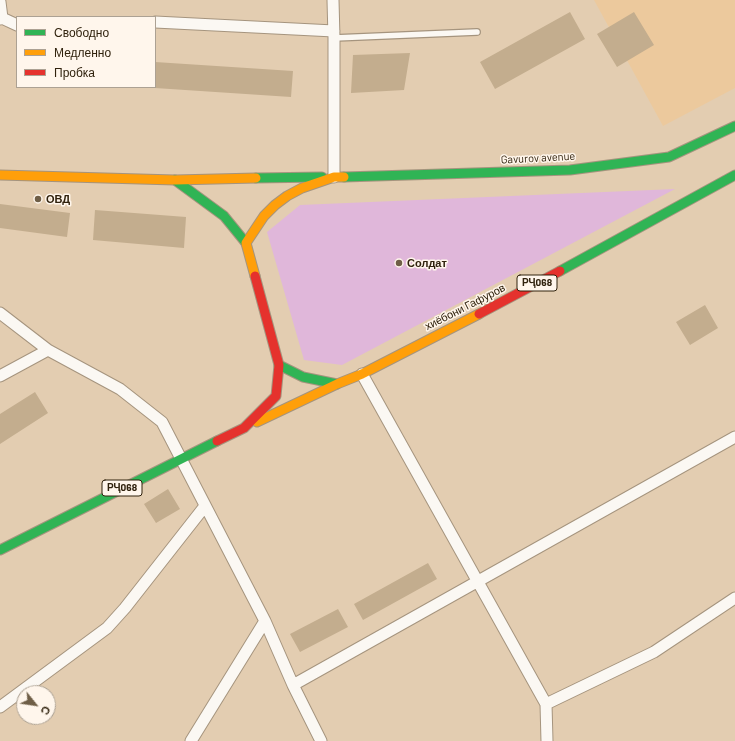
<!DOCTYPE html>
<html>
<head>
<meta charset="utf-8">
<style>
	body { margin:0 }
	#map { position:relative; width:735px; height:741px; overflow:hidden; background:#e3cdb1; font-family:Barlow,sans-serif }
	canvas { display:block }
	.legend { position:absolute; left:16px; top:16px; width:140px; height:72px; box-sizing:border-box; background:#fff6ec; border:1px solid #aca193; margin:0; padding:5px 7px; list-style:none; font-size:12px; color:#30220d }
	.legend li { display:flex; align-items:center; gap:8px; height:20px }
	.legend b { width:20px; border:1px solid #aca193 }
	.north { position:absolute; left:16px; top:685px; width:40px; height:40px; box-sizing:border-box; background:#fff6ec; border:1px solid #aca193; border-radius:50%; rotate:120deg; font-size:11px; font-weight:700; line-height:16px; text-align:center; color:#30220d }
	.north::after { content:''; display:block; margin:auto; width:14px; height:18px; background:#6f5e46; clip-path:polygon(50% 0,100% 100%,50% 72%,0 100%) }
</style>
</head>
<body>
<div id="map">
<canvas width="735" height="741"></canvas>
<ul class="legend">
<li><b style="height:5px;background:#30b455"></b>Свободно</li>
<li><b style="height:5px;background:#ff9f0a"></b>Медленно</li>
<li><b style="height:5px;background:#e5322d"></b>Пробка</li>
</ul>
<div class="north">С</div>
</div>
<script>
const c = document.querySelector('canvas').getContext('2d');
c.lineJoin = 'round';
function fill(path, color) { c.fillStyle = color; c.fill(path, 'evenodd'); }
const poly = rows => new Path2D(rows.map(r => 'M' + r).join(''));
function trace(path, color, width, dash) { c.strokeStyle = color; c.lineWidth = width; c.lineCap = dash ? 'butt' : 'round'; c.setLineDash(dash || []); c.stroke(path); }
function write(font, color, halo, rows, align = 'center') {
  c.font = font + ' Barlow,sans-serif'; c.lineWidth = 3; c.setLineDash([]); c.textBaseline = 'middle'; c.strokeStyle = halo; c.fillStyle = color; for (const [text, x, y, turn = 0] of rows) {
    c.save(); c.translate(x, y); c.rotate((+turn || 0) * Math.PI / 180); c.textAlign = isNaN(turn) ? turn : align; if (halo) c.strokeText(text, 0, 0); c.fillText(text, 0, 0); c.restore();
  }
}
fill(poly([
	[594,0,735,0,735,88,663,126]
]), '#ecc99d');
fill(poly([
	[675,189,342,365,304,360,267,232,300,205]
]), '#e0b7da');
fill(poly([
	[570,12,585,39,495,89,480,62],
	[634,12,654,45,617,67,597,34],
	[410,53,404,90,351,93,353,55],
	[155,62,293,71,291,97,155,88],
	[0,204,70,213,67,237,0,228],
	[95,210,186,217,184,248,93,240],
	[705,305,718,328,690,345,676,322],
	[35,392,48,413,0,444,0,414],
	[168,489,180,509,156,523,144,504],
	[428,563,437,579,363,620,354,604],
	[338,609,348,627,300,652,290,634]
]), '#c3ad8e');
const lane = poly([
	[334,38,477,32]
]);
const street = poly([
	[333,0,334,38,334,177],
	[0,2,2,18,0,19],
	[2,18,17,25],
	[155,22,334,31],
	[0,313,48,350,120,389,162,422,265,621,293,685,321,741],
	[362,374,546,704,547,741],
	[0,376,48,350],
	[293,685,735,437],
	[546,704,654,652,735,598],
	[0,707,107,628,125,608,205,506],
	[191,741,265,621]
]);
const fast = poly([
	[344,177,570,170,669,157,735,126],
	[256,178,322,177],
	[175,180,224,216,246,243],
	[560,271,735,175],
	[279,365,303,377,337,384],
	[0,550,217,441]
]);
const slow = poly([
	[0,175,175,180,256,178],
	[255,276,246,243,264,216,275,205,287,196,302,188,334,177,344,177],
	[257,422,337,384,362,374,479,314]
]);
const jam = poly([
	[479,314,560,271],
	[217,441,244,428,276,396,279,365,255,276]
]);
trace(lane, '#a5947e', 8);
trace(street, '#a5947e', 13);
trace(fast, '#a5947e', 11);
trace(slow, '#a5947e', 11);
trace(jam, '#a5947e', 11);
trace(lane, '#fbf8f3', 5.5);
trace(street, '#fbf8f3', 11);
trace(fast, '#30b455', 9);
trace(slow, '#ff9f0a', 9);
trace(jam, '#e5322d', 9);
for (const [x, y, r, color] of [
	[38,199,4,"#6f5e46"],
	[399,263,4,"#6f5e46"]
]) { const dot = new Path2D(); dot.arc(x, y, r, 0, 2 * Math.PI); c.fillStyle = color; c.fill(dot); trace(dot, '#fff6ec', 1.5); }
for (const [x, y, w] of [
	[537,283,40],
	[122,488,40]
]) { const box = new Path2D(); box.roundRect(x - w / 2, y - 8, w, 16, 3); c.fillStyle = '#fff6ec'; c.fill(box); trace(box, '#30220d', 1); }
write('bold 10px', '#30220d', null, [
	["РҶ068",537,283],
	["РҶ068",122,488]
]);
write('11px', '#30220d', '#fff6ec', [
	["Gavurov avenue",538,158,-3],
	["хиёбони Гафуров",465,307,-27]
]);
write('bold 11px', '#30220d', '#fff6ec', [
	["ОВД",46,199],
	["Солдат",407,263]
], 'left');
</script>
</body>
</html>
